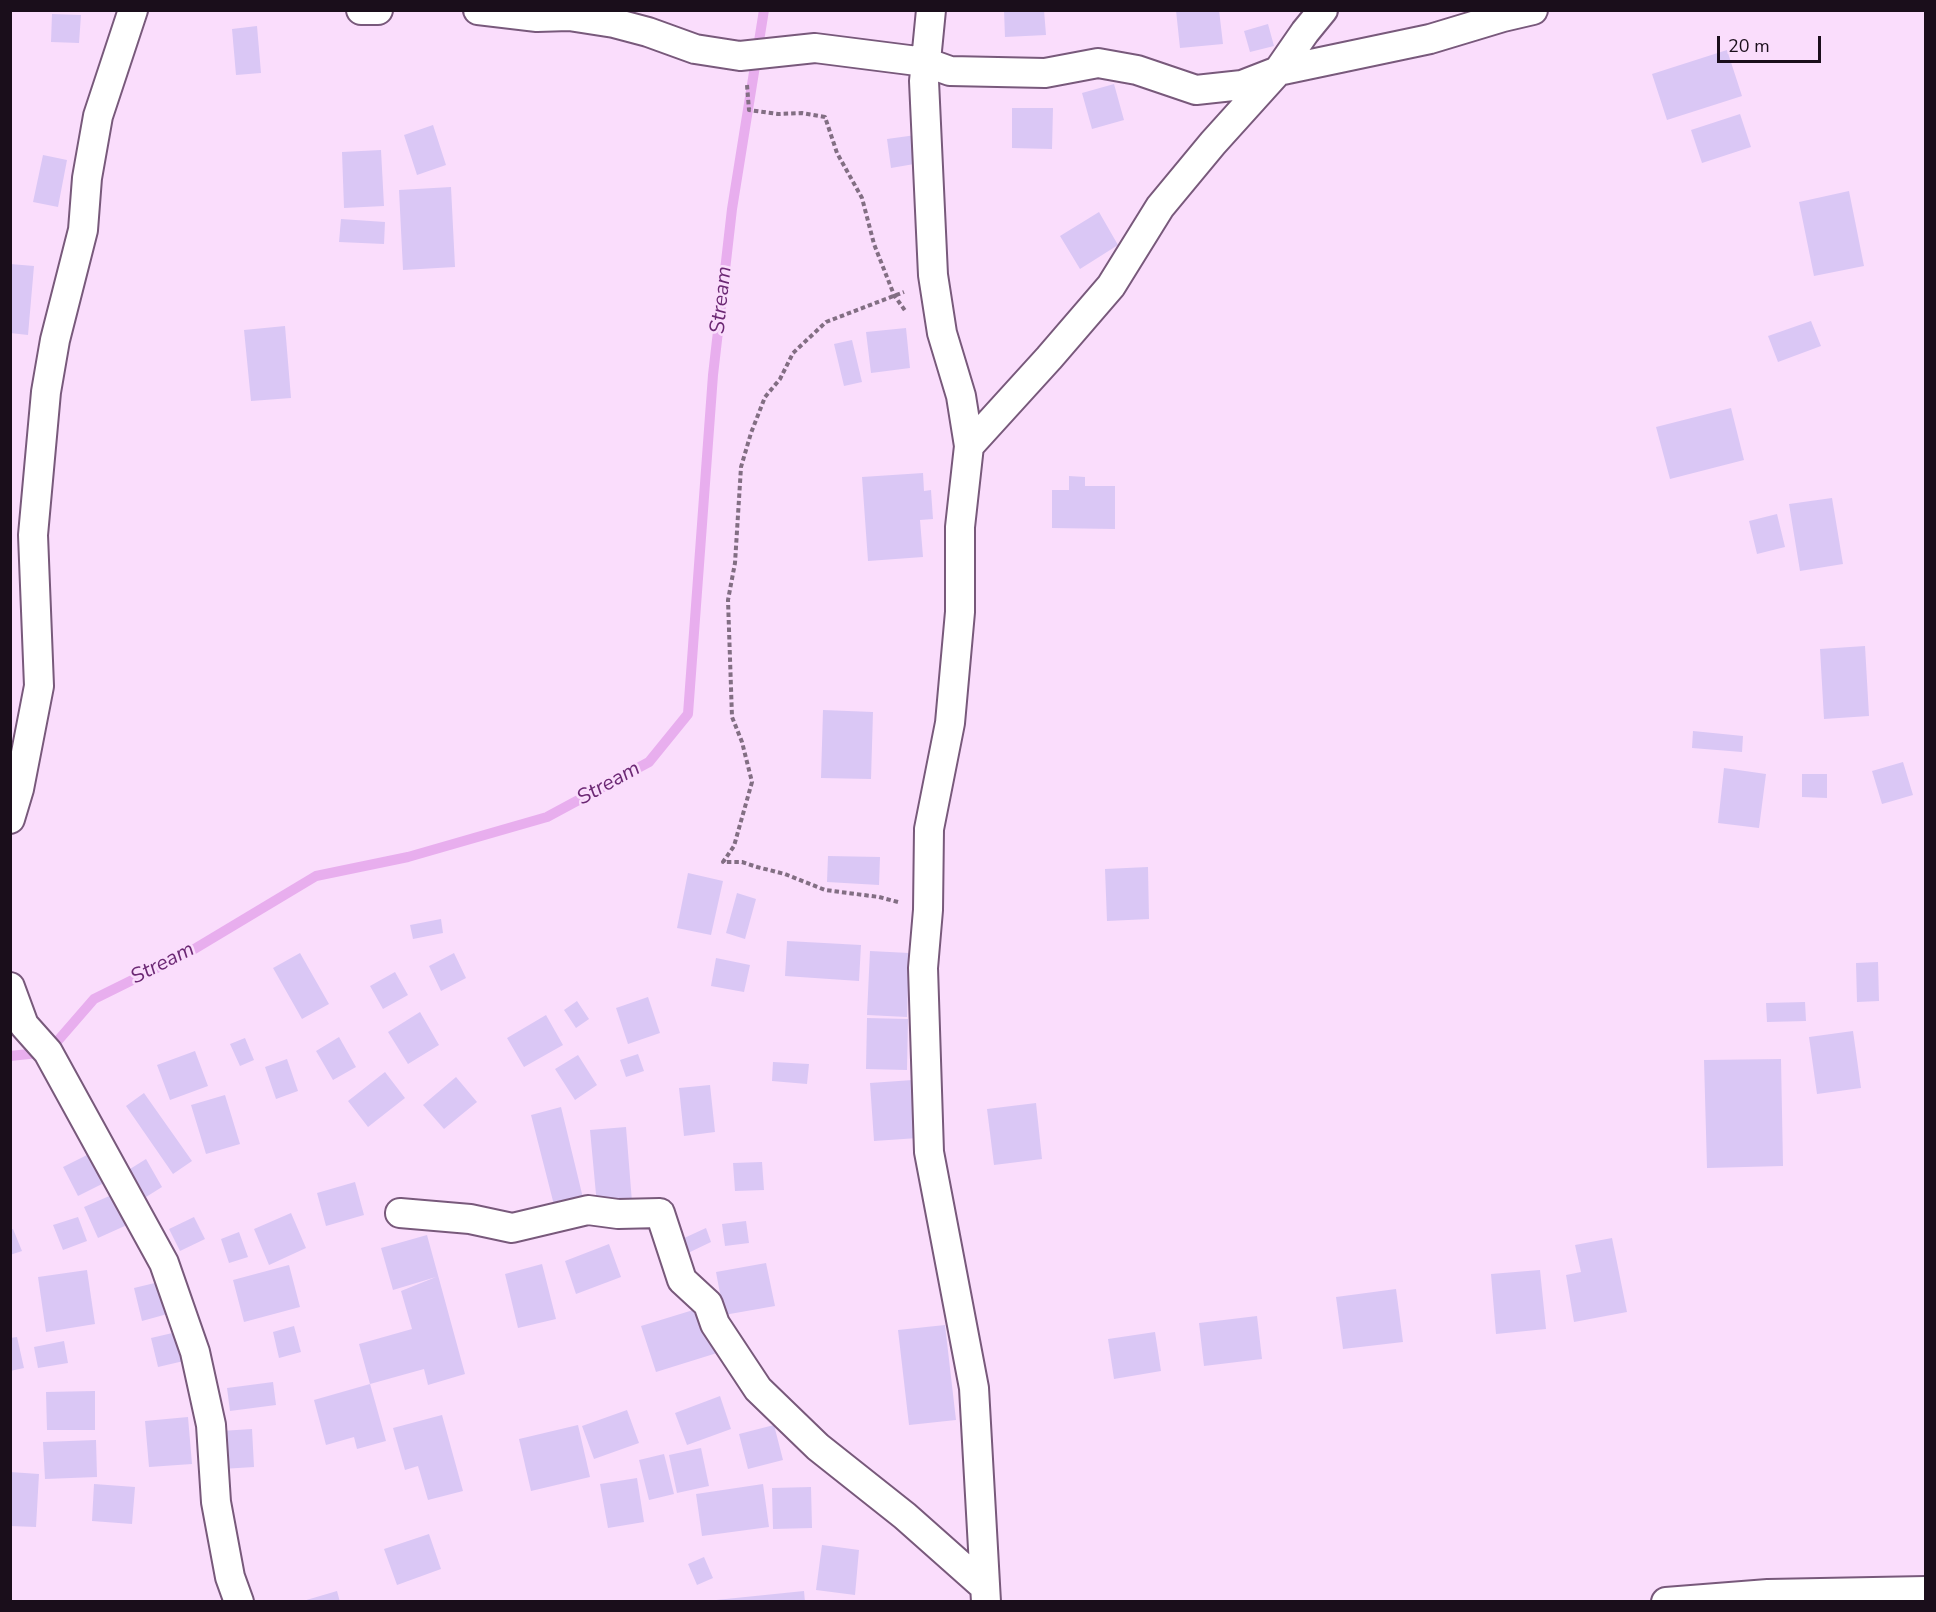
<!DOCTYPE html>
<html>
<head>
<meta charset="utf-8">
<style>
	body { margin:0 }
	#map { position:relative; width:1936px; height:1612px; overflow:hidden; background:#faddfc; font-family:"Nunito Sans",sans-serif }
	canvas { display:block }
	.frame { position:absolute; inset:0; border:12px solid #1a0e1b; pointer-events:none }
	.scale { position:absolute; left:1717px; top:36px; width:104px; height:27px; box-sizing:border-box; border:3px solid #1a0e1b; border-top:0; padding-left:8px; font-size:18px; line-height:21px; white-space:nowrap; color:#1a0e1b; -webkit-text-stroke:4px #faddfc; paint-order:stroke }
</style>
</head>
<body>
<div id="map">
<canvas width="1936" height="1612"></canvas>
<div class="frame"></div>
<div class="scale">20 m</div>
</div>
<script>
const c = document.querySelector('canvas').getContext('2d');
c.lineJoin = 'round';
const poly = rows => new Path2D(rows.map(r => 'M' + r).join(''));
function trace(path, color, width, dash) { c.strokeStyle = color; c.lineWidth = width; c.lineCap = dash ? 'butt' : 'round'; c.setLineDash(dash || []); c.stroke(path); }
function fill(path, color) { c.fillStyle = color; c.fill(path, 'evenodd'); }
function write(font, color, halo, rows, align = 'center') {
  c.font = font + ' "Nunito Sans",sans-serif'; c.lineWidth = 5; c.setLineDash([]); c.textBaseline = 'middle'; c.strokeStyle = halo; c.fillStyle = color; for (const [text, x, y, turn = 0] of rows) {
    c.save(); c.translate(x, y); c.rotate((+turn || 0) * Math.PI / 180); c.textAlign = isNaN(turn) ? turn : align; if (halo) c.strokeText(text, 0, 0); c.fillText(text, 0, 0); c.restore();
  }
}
trace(poly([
	[10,1056,48,1052,94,999,191,951,316,876,408,857,547,817,649,762,688,714,713,375,732,209,764,10]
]), '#e8aeee', 10);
fill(poly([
	[1004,10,1044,10,1046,35,1005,37],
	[1176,10,1219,10,1223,44,1180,48],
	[52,14,81,15,79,43,51,42],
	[1268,24,1274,46,1250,52,1244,31],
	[257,26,261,73,236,75,232,29],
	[1727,50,1742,96,1667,120,1652,74],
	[1114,84,1124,120,1092,129,1082,93],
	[1012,108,1053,108,1052,149,1012,148],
	[1740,114,1751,147,1702,163,1691,130],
	[433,125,446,165,417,175,404,135],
	[916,135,920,163,891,168,887,139],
	[381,150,384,206,344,208,342,152],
	[43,155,67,160,58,207,33,202],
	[451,187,455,267,403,270,399,190],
	[1849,191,1864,266,1814,276,1799,202],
	[1099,212,1118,245,1080,269,1060,236],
	[341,219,385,222,384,244,339,242],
	[10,264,34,266,28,335,10,333],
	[1811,321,1821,346,1778,362,1768,336],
	[285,326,291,398,251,401,244,330],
	[906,328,910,368,871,373,866,332],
	[852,340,862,382,844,386,834,344],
	[1731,408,1744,460,1670,479,1656,427],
	[923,473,924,491,931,490,933,519,920,520,923,557,868,561,862,477],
	[1069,476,1085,477,1085,486,1115,486,1115,529,1052,528,1052,490,1069,490],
	[1832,498,1843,564,1800,571,1789,504],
	[1777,514,1785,547,1757,554,1749,521],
	[1865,646,1869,716,1824,719,1820,649],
	[823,710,873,712,871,779,821,778],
	[1693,731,1743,736,1742,752,1692,748],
	[1903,762,1913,795,1882,804,1872,771],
	[1724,768,1766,774,1759,828,1718,823],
	[1802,774,1827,774,1827,798,1802,797],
	[828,856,880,857,879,885,827,882],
	[1148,867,1149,919,1107,921,1105,869],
	[688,873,723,881,711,935,677,928],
	[737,893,756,899,745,939,726,933],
	[441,919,443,933,413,939,410,925],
	[787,941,861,945,859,981,785,976],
	[870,951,909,953,907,1017,867,1015],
	[300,953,329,1004,302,1019,273,968],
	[454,953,466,978,441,991,429,966],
	[716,958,750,965,744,992,711,986],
	[1878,962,1879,1001,1857,1002,1856,963],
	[395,972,408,995,383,1009,370,986],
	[648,997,660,1033,628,1044,616,1008],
	[577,1001,589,1019,576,1028,564,1010],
	[1805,1002,1806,1021,1767,1022,1766,1003],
	[420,1012,439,1045,408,1064,388,1032],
	[546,1015,563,1045,524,1067,507,1038],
	[867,1018,908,1019,907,1070,866,1069],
	[1853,1031,1861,1088,1817,1094,1809,1037],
	[339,1037,356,1067,333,1080,316,1051],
	[245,1038,254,1060,240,1066,230,1044],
	[195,1051,208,1086,170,1100,157,1065],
	[638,1054,644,1071,626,1077,620,1060],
	[578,1055,597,1085,575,1100,555,1069],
	[287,1059,298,1091,276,1099,265,1067],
	[1781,1059,1783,1166,1707,1168,1704,1060],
	[773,1062,809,1064,807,1084,772,1081],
	[385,1072,405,1098,368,1127,348,1101],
	[456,1077,477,1102,444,1129,423,1105],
	[913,1080,918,1138,874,1141,870,1083],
	[710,1085,715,1132,684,1136,679,1088],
	[144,1093,192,1161,173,1174,126,1106],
	[225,1095,240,1144,206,1154,191,1105],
	[1036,1103,1042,1159,994,1165,987,1109],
	[561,1107,583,1198,554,1205,531,1115],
	[626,1127,632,1202,597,1205,590,1130],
	[93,1152,108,1181,78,1196,63,1167],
	[146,1159,162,1187,146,1197,130,1169],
	[762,1162,764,1190,735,1191,733,1163],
	[355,1182,364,1215,326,1226,317,1193],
	[114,1194,127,1225,98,1238,84,1207],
	[291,1213,306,1248,269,1265,254,1229],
	[78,1217,87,1241,63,1250,53,1225],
	[194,1217,205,1239,180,1251,169,1229],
	[746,1221,749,1243,725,1246,722,1224],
	[706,1228,711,1242,688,1253,682,1239],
	[13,1229,22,1251,10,1255,10,1230],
	[239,1232,248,1257,229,1263,221,1239],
	[427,1235,465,1374,428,1385,424,1369,370,1384,386,1441,357,1449,354,1437,326,1445,314,1400,370,1384,359,1344,412,1329,401,1291,436,1277,393,1290,381,1248],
	[1612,1238,1627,1312,1574,1322,1566,1275,1581,1272,1575,1245],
	[609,1244,621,1277,576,1294,565,1261],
	[766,1263,775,1306,724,1315,716,1272],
	[542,1264,556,1319,518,1328,505,1274],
	[289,1265,300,1307,244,1322,233,1280],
	[87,1270,95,1324,46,1332,38,1277],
	[1540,1270,1546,1329,1496,1334,1491,1274],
	[163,1281,171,1313,142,1321,134,1288],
	[1396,1289,1403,1342,1343,1349,1336,1297],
	[703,1307,717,1353,656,1372,641,1326],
	[1257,1316,1262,1359,1204,1366,1199,1323],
	[945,1325,956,1420,909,1425,898,1330],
	[294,1326,301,1352,279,1358,273,1332],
	[181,1331,188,1360,158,1367,151,1338],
	[1155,1332,1161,1371,1114,1379,1108,1339],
	[17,1337,24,1368,10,1371,10,1338],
	[64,1341,68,1363,38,1368,34,1347],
	[273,1382,276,1405,230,1411,227,1388],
	[95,1391,95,1430,47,1430,46,1392],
	[720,1396,731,1429,687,1445,675,1413],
	[627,1410,639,1443,594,1459,582,1426],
	[442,1415,463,1491,428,1500,418,1466,405,1470,393,1428],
	[188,1417,192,1464,149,1467,145,1421],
	[578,1425,590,1477,531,1491,519,1439],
	[774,1425,783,1460,748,1469,739,1434],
	[252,1429,254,1467,222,1469,221,1431],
	[96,1440,97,1477,45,1479,43,1442],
	[701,1448,709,1486,677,1493,669,1455],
	[664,1454,674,1494,649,1500,639,1460],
	[10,1472,39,1474,36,1527,10,1526],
	[637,1478,644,1522,608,1528,600,1484],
	[94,1484,135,1487,132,1524,92,1521],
	[763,1484,769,1527,702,1536,696,1494],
	[811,1487,812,1528,773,1529,772,1488],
	[429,1534,441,1569,397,1585,384,1549],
	[822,1545,859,1550,855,1595,816,1590],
	[704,1557,713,1578,697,1585,688,1564],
	[337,1591,340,1602,303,1602,303,1601],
	[804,1591,805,1602,716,1602,716,1600]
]), '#dac7f5');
const minor = poly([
	[361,10,378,10],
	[478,10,537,17,569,16,614,23,648,32,695,49,740,56,815,48,925,62,950,71,1045,73,1098,63,1137,70,1196,90,1242,85,1278,71,1430,39,1503,17,1533,10],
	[931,10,924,81,933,275,942,333,961,396,969,446,960,527,960,612,950,723,929,829,928,910,923,968,929,1152,974,1388,986,1602],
	[969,446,1049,358,1111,286,1160,207,1213,143,1278,71,1305,32,1323,10],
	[10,819,19,789,39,686,33,535,46,392,55,340,83,230,87,178,98,116,133,10],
	[10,987,24,1025,48,1052,164,1263,195,1352,211,1425,216,1502,230,1577,239,1602],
	[400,1213,470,1219,512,1228,588,1210,618,1214,660,1213,682,1280,708,1304,715,1324,758,1389,818,1447,905,1516,985,1587],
	[1666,1602,1768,1594,1926,1591]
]);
trace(minor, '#78597b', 32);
trace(poly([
	[747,85,749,110,778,114,802,113,825,117,837,153,862,198,874,244,894,295,906,312],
	[898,902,879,897,825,890,785,874,757,867,742,862,723,862,734,846,752,782,742,742,732,717,728,600,735,563,741,467,751,433,765,397,780,379,793,353,826,322,904,292]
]), '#826e83', 4, [4.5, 3]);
trace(minor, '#fff', 28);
write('italic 21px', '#6c2874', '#faddfc', [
	["Stream",722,300,-84],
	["Stream",609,784,-29],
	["Stream",163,964,-27]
]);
</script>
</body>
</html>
